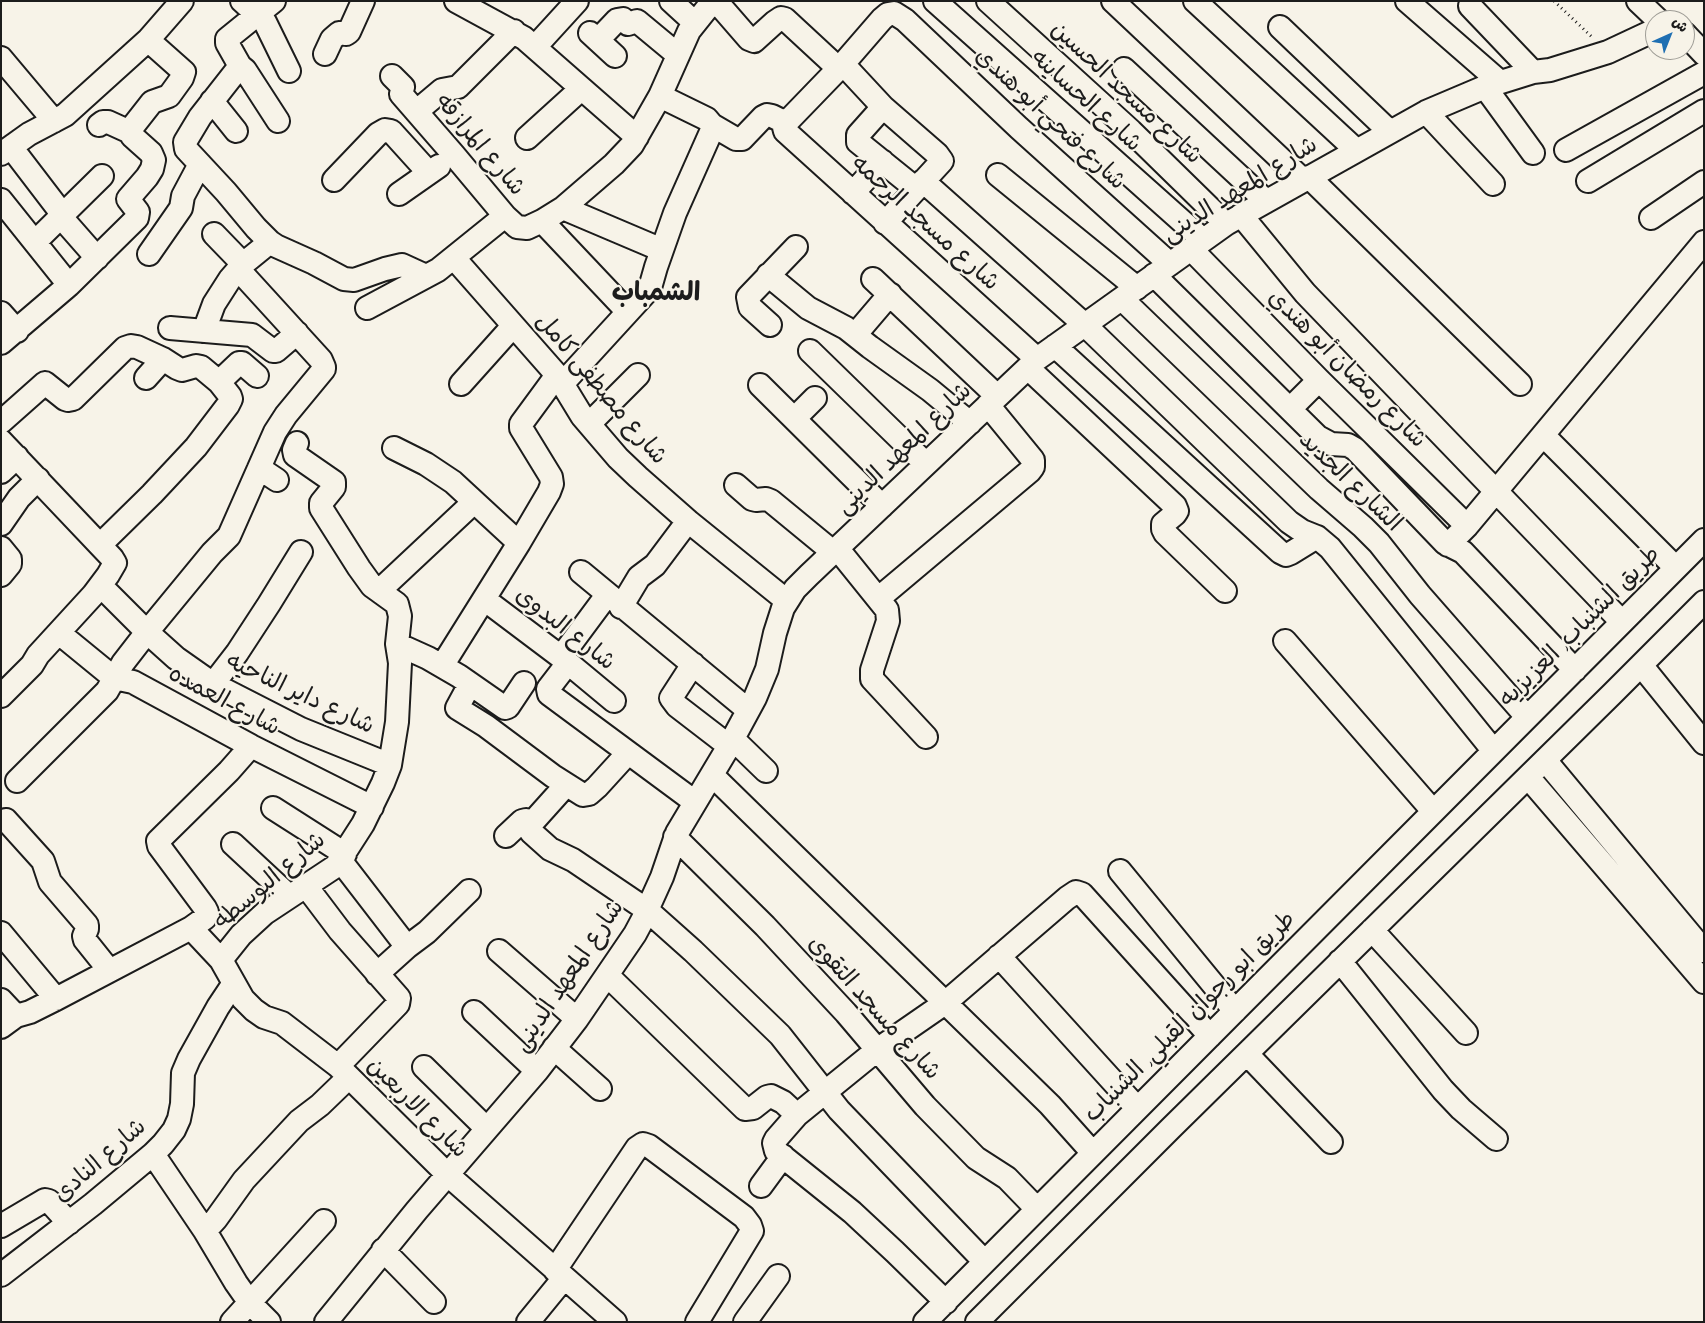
<!DOCTYPE html>
<html>
<head>
<meta charset="utf-8">
<style>
	body { margin:0 }
	#map { position:relative; width:1705px; height:1323px; overflow:hidden; background:#f7f3e8; font-family:Caveat,"Playpen Sans Arabic",sans-serif }
	canvas { display:block }
	.frame { position:absolute; inset:0; border:2px solid #1c1c1c; pointer-events:none }
	.north { position:absolute; left:1645px; top:10px; width:50px; height:50px; box-sizing:border-box; background:#f7f3e8; border:1px solid #9f9d96; border-radius:50%; rotate:44deg; font-size:14px; font-weight:700; line-height:20px; text-align:center; color:#1c1c1c }
	.north::after { content:''; display:block; margin:auto; width:18px; height:22px; background:#1f6fb2; clip-path:polygon(50% 0,100% 100%,50% 72%,0 100%) }
</style>
</head>
<body>
<div id="map">
<canvas width="1705" height="1323"></canvas>
<div class="frame"></div>
<div class="north">ش</div>
</div>
<script>
const c = document.querySelector('canvas').getContext('2d');
c.lineJoin = 'round';
const poly = rows => new Path2D(rows.map(r => 'M' + r).join(''));
function trace(path, color, width, dash) { c.strokeStyle = color; c.lineWidth = width; c.lineCap = dash ? 'butt' : 'round'; c.setLineDash(dash || []); c.stroke(path); }
function write(font, color, halo, rows, align = 'center') {
  c.font = font + ' Caveat,"Playpen Sans Arabic",sans-serif'; c.lineWidth = 4.5; c.setLineDash([]); c.textBaseline = 'middle'; c.strokeStyle = halo; c.fillStyle = color; for (const [text, x, y, turn = 0] of rows) {
    c.save(); c.translate(x, y); c.rotate((+turn || 0) * Math.PI / 180); c.textAlign = isNaN(turn) ? turn : align; if (halo) c.strokeText(text, 0, 0); c.fillText(text, 0, 0); c.restore();
  }
}
const minor = poly([
	[242,1,265,22,289,71],
	[274,1,227,39,227,43,240,66,200,117,185,142,186,149,226,192,256,228,270,242,276,246,314,263,344,279,354,280,385,269,402,265,426,276],
	[456,1,524,38,637,137],
	[671,1,695,23],
	[716,1,749,39,754,41,775,22,781,18,785,19,839,69],
	[935,1,1203,240],
	[988,1,1131,131,1226,224],
	[1113,1,1303,180],
	[1195,1,1356,150],
	[1407,1,1500,82],
	[1638,1,1658,20],
	[1470,6,1533,72],
	[1280,27,1390,132],
	[590,33,615,56],
	[1685,34,1704,54],
	[598,40,617,20,623,19,628,24,637,21,678,55],
	[535,47,577,1],
	[325,54,332,39,339,33,346,34,349,32,363,1],
	[1,58,54,121],
	[240,66,245,70,278,121],
	[1124,69,1266,201],
	[392,76,403,87,401,94,454,155,505,216,517,227,527,228,542,221,563,208,614,164,632,145,660,96,689,31,713,1],
	[1485,87,1533,153],
	[212,101,236,131],
	[883,107,937,154,942,161,885,223],
	[417,111,442,90,458,87,514,31],
	[1426,112,1493,184],
	[786,123,784,127,785,131,1037,359],
	[786,123,843,64],
	[99,125,103,122,108,122,130,132],
	[712,125,736,139,742,139,763,117,767,115,772,116,786,123],
	[527,138,581,89],
	[11,147,63,215],
	[1566,150,1704,73],
	[1,154,29,134,65,115,148,40,182,1],
	[998,175,1137,288],
	[1309,177,1520,384],
	[334,180,378,134,385,130,391,131,429,173],
	[923,181,1086,326,1289,522,1302,531,1317,537,1330,548,1493,750],
	[1588,181,1704,111],
	[915,188,858,142,858,135,883,107,843,64,882,19,888,14,894,13,905,20,1019,128,1170,264],
	[853,193,882,161],
	[399,194,439,166],
	[1,200,69,285],
	[563,208,662,250],
	[1241,215,1305,293,1622,622],
	[61,217,97,258],
	[1651,218,1704,182],
	[542,221,628,312],
	[214,234,243,264],
	[35,242,102,176],
	[1191,249,1319,380,1467,526],
	[149,254,181,208,183,196,200,164],
	[454,258,557,375,582,416,618,458,638,477,688,521,787,601],
	[768,275,808,308,846,328,870,347,930,390,970,423],
	[1154,275,1318,437,1331,444,1348,445,1355,449,1445,543,1463,552,1575,670],
	[873,279,997,396],
	[1122,299,1319,489,1363,527,1379,543,1420,595,1527,717],
	[367,308,438,270,505,216],
	[1,313,17,331],
	[770,325,750,307,748,297,796,247],
	[170,328,252,335,273,351,276,351,297,333],
	[204,331,214,304,230,279,243,264,270,242],
	[855,335,890,294],
	[1,343,69,285,137,218,138,212,128,199,147,177,152,169,154,160,151,153,132,136,130,130,152,102,169,96,182,78,184,72,148,40],
	[1055,346,1280,552,1286,555,1291,553,1317,537],
	[810,351,926,464],
	[1028,368,1175,506,1177,511,1175,514,1163,524,1163,529,1165,533,1225,591],
	[146,378,163,359],
	[219,382,239,363,242,363,257,376],
	[563,383,650,288,656,267,675,213,711,132,712,125,707,119,660,96],
	[461,384,513,326],
	[760,385,882,506],
	[1290,409,1319,380],
	[795,418,815,398],
	[1,422,45,383,65,399,68,400,73,399,125,348,131,346,137,347,163,359,177,368,182,370,196,366,201,367,219,382,230,396,231,399,228,405,196,447,152,494,100,545],
	[589,424,638,375],
	[1543,435,1676,568],
	[1,441,112,558,115,563,108,575,93,595,38,655,32,665,1,696],
	[297,443,294,450,295,455,334,482,334,487,321,503,321,508,359,568,372,586,379,591,474,502],
	[394,448,426,464,453,482,519,543],
	[259,468,277,480],
	[1,472,17,457],
	[736,485,752,499,756,500,766,499,771,501,833,552],
	[1,524,19,498,38,479],
	[1448,545,1467,526,1704,242],
	[1,548,10,559,10,564,1,575],
	[837,548,887,610,888,621,872,670,872,679,926,737],
	[581,572,748,710],
	[101,586,147,632,176,658,213,684,301,729,390,765],
	[879,598,1030,471,1033,467,1033,460,988,405],
	[484,599,561,657,614,701],
	[621,607,639,577,655,565,688,521],
	[59,633,114,678,133,682,251,746,372,807],
	[1285,641,1433,811],
	[397,644,428,658,459,676,505,708,508,707,524,683],
	[561,657,607,595],
	[568,663,548,689,549,694,695,802],
	[693,664,671,698,677,706,729,746],
	[1641,665,1704,743],
	[442,666,519,543,549,492,552,484,551,477,521,428,521,424,557,375],
	[213,684,237,653,269,604,301,552],
	[470,684,457,708,486,726,553,776,583,795,589,794,597,787,628,753],
	[733,739,766,771],
	[1545,760,1704,951],
	[712,775,1050,1105,1092,1152],
	[1528,777,1704,982],
	[17,781,107,691,123,663,147,632,212,553,229,536,275,432,286,415,324,369,324,367,321,360,238,269],
	[566,785,531,824,529,827,531,832,550,849,573,860,647,910,693,951,780,1035,839,1110,984,1261],
	[273,808,345,854],
	[6,820,43,861,50,882,87,925,87,929,84,936,85,940,109,970],
	[506,836,522,821,526,820,531,824],
	[675,837,765,926,846,1013,925,1106,976,1158,1007,1178,1036,1208],
	[233,844,289,896],
	[340,860,407,947],
	[1120,871,1235,1011],
	[306,886,340,931,399,998,398,1004,338,1066],
	[191,928,221,960,243,999,254,1010,264,1017,282,1023,338,1066,448,1175,615,1322],
	[1372,930,1466,1033],
	[1,933,56,999],
	[499,951,577,1019],
	[999,956,1137,1108],
	[221,960,241,935,265,913,336,866,363,824,383,783,390,765,397,722,400,663,397,644,400,616,397,604,379,591],
	[1340,961,1443,1090,1461,1109,1496,1139],
	[377,974,407,947,427,932,469,891],
	[607,975,745,1109,753,1108,767,1097,771,1096,783,1102,797,1115],
	[1,1000,16,1016],
	[474,1012,537,1071],
	[1,1027,16,1016,30,1012,56,999,191,928,205,918,207,912,205,908,159,846,158,841,229,771,251,746],
	[554,1048,600,1089],
	[1247,1054,1331,1142],
	[424,1067,487,1129],
	[153,1154,205,1231,236,1283,250,1303,269,1322],
	[761,1186,783,1156],
	[1,1226,45,1200,49,1201,69,1223],
	[205,1231,216,1219,244,1180,299,1121,320,1105,348,1078],
	[383,1250,434,1302],
	[555,1270,637,1148,643,1144,649,1146,744,1217,750,1225,752,1231,697,1322],
	[1,1275,93,1204,153,1154,163,1144,174,1130,179,1119,182,1104,183,1073,189,1059,218,1007,234,983],
	[946,1302,895,1252,852,1212,776,1151,774,1143,776,1139,797,1115,877,1050,945,1003,1067,898,1076,892,1082,894,1210,1036],
	[232,1322,324,1221],
	[326,1322,417,1210,537,1071,577,1019,635,934,643,919,662,877,677,833,729,746,755,698,767,669,775,633,783,608,795,589,809,575,1037,359,1226,224,1426,112,1485,87,1533,72,1550,70,1608,52,1655,30],
	[528,1322,564,1278],
	[745,1322,778,1276],
	[925,1322,1704,540],
	[977,1322,1171,1128,1612,694,1704,602]
]);
trace(minor, '#1c1c1c', 26);
trace(poly([
	[1554,1,1593,38]
]), '#1c1c1c', 3, [1, 4]);
trace(minor, '#f7f3e8', 22);
write('24px', '#1c1c1c', '#f7f3e8', [
	["شارع مسجد الحسين",1126,93,43],
	["شارع الحساينه",1086,101,42],
	["شارع فتحي أبو هندي",1050,119,43],
	["شارع المرازقه",480,145,50],
	["شارع المعهد الدينى",1240,190,-32],
	["شارع مسجد الرحمه",925,223,42],
	["شارع رمضان أبو هندي",1347,369,45],
	["شارع مصطفى كامل",601,389,50],
	["شارع المعهد الدينى",904,449,-44],
	["الشارع الجديد",1350,482,44],
	["طريق الشنباب, العزيزيه",1580,627,-45],
	["شارع البدوى",565,629,38],
	["شارع داير الناحيه",300,694,25],
	["شارع العمده",224,701,28],
	["شارع البوسطه",270,881,-40],
	["شارع المعهد الدينى",569,976,-56],
	["شارع مسجد التقوى",874,1008,48],
	["طريق ابو رجوان القبلي, الشنباب",1190,1017,-45],
	["شارع الاربعين",417,1108,45],
	["شارع النادى",100,1161,-41]
]);
write('bold 26px', '#1c1c1c', '#f7f3e8', [
	["الشمباب",656,293]
]);
</script>
</body>
</html>
